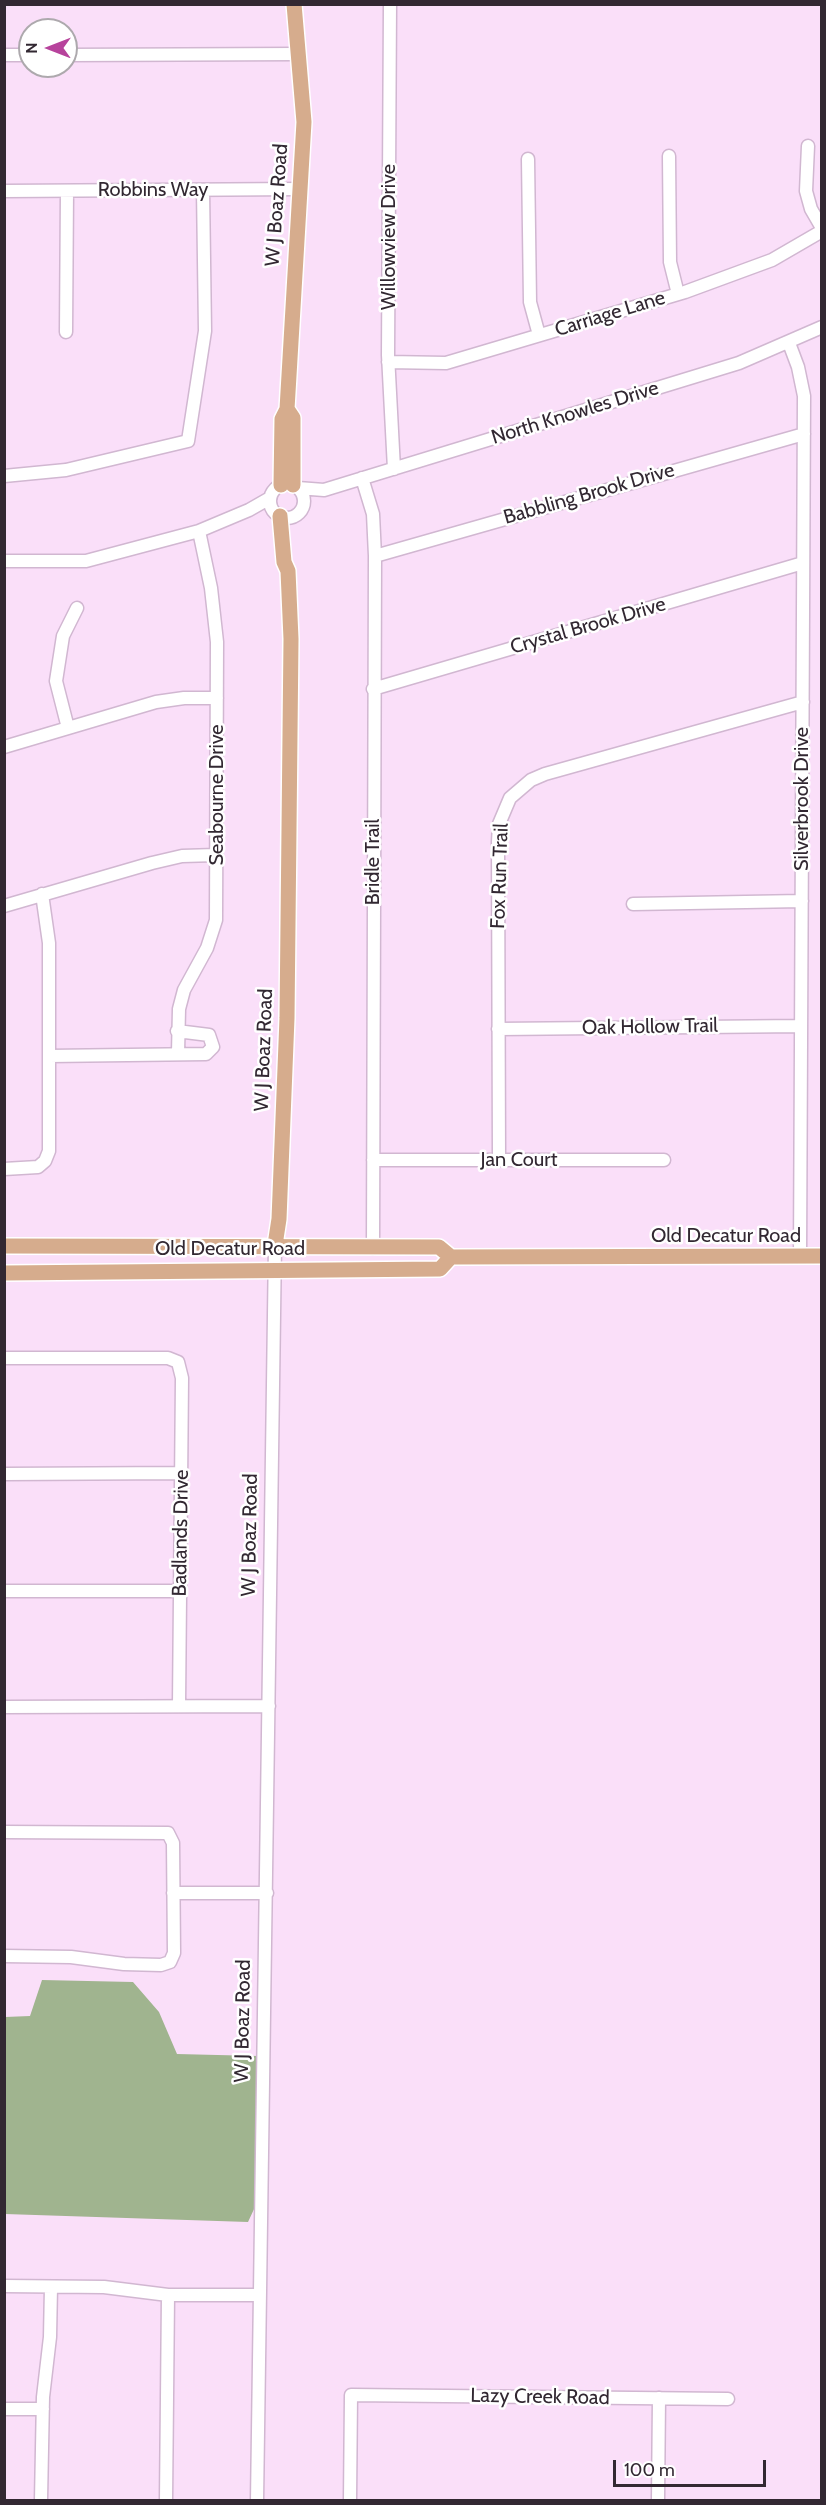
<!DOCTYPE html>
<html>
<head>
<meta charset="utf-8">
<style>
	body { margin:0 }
	#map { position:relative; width:826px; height:2505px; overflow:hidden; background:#fadff9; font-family:Cabin,sans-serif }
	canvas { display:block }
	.frame { position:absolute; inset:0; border:6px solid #322832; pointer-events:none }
	.north { position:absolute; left:18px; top:18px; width:60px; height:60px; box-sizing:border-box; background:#fff; border:2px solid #ada9ad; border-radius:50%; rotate:270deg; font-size:16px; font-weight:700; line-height:24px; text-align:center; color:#322832 }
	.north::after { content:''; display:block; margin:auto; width:21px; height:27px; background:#b7439c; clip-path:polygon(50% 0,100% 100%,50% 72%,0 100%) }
	.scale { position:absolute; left:613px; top:2460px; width:153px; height:27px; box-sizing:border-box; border:3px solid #322832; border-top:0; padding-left:8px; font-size:18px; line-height:21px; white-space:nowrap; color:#322832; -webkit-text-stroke:4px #fff; paint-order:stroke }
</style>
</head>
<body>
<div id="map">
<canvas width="826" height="2505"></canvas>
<div class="frame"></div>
<div class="north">N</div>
<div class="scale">100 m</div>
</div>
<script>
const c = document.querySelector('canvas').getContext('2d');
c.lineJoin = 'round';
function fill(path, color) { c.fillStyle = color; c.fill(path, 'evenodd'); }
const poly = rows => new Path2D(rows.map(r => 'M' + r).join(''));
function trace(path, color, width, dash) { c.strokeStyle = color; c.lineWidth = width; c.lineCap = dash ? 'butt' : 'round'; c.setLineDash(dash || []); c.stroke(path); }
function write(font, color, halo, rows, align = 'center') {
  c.font = font + ' Cabin,sans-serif'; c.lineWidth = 5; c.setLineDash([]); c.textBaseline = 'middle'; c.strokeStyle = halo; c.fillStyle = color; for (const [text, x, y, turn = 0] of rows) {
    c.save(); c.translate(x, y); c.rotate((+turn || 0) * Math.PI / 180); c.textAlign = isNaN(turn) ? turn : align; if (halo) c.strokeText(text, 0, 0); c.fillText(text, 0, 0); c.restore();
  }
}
fill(poly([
	[42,1980,133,1982,159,2012,177,2054,258,2056,255,2207,248,2222,5,2214,5,2017,30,2016]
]), '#a0b48f');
const minor = poly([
	[390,4,388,355,394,469],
	[4,55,30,55],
	[66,55,299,54],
	[808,146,806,191,811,209,822,228],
	[669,156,670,262,678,294],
	[528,159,530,302,539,335],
	[4,191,301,189],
	[66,332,67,191],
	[789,343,798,367,804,396,800,1257],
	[388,362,446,363,685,292,772,260,822,231],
	[4,476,66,470,188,441,205,331,203,190],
	[362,478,373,514,375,556,373,1248],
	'270 501a17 17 0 1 1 34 0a17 17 0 1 1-34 0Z',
	[298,488,324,490,739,363,822,327],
	[375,556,804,434],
	[4,561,86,561,199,531,249,510,270,498],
	[373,689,803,563],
	[68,728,56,681,63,636,77,608],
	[4,747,156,702,184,698,217,698],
	[633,904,802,901],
	[4,906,152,863,182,856,216,855],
	[498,1029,801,1026],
	[178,1053,179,1009,184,990,207,948,216,920,217,642,211,588,199,531],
	[49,1056,206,1054,213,1047,209,1035,177,1031],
	[373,1160,664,1160],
	[499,1160,498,842,499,824,510,798,531,780,545,774,803,702],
	[4,1169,38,1167,45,1161,49,1151,49,943,42,894],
	[4,1358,168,1358,178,1362,182,1378,179,1705],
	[4,1474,181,1473],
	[4,1591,180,1591],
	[4,1707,269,1706],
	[4,1832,168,1833,173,1843,174,1953,170,1962,161,1965,124,1964,71,1957,4,1956],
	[173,1893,267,1893],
	[4,2286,104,2287,168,2295,259,2295],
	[4,2409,43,2409],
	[41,2500,43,2397,50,2337,51,2287],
	[166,2500,168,2295],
	[257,2500,275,1245],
	[350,2500,351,2395,728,2399],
	[658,2500,659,2398]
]);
const major = poly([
	[287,409,293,418,293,485],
	[281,485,282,419,287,409,304,122,294,4],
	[275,1245,279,1219,287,1018,291,639,288,571,284,562,280,516],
	[4,1246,439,1247,451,1257,822,1256],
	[4,1273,440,1269,451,1257]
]);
trace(minor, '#d1b7d1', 15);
trace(major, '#fff', 18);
trace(minor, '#fff', 12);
trace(major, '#d6ac8d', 15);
write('20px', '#322832', '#fff', [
	["Robbins Way",153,190],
	["W J Boaz Road",277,205,-86],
	["Willowview Drive",389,237,-90],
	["Carriage Lane",610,314,-17],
	["North Knowles Drive",575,413,-17],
	["Babbling Brook Drive",589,494,-16],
	["Crystal Brook Drive",588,626,-16],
	["Seabourne Drive",217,795,-90],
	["Silverbrook Drive",802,799,-90],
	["Bridle Trail",373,862,-90],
	["Fox Run Trail",500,876,-88],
	["Oak Hollow Trail",650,1027,-1],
	["W J Boaz Road",264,1050,-88],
	["Jan Court",519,1160],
	["Old Decatur Road",726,1236],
	["Old Decatur Road",230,1249],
	["Badlands Drive",181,1533,-89],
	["W J Boaz Road",250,1535,-89],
	["W J Boaz Road",243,2021,-89],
	["Lazy Creek Road",540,2397,1]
]);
</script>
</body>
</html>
